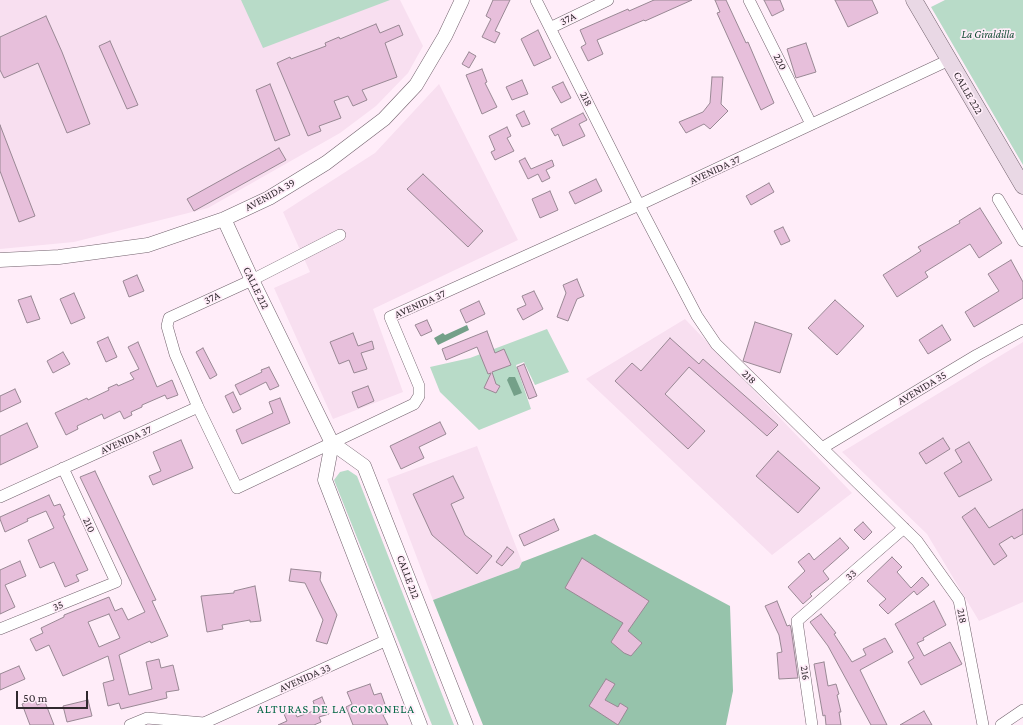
<!DOCTYPE html>
<html>
<head>
<meta charset="utf-8">
<style>
	body { margin:0 }
	#map { position:relative; width:1023px; height:725px; overflow:hidden; background:#ffedf9; font-family:"Crimson Pro",serif }
	canvas { display:block }
	.scale { position:absolute; left:16px; top:691px; width:72px; height:18px; box-sizing:border-box; border:2px solid #30292e; border-top:0; padding-left:5px; font-size:12px; line-height:14px; white-space:nowrap; color:#30292e; -webkit-text-stroke:3px #ffedf9; paint-order:stroke }
</style>
</head>
<body>
<div id="map">
<canvas width="1023" height="725"></canvas>
<div class="scale">50 m</div>
</div>
<script>
const c = document.querySelector('canvas').getContext('2d');
c.lineJoin = 'round';
function fill(path, color) { c.fillStyle = color; c.fill(path, 'evenodd'); }
const poly = rows => new Path2D(rows.map(r => 'M' + r).join(''));
function trace(path, color, width, dash) { c.strokeStyle = color; c.lineWidth = width; c.lineCap = dash ? 'butt' : 'round'; c.setLineDash(dash || []); c.stroke(path); }
function write(font, color, halo, rows, align = 'center') {
  c.font = font + ' "Crimson Pro",serif'; c.lineWidth = 3.5; c.setLineDash([]); c.textBaseline = 'middle'; c.strokeStyle = halo; c.fillStyle = color; for (const [text, x, y, turn = 0] of rows) {
    c.save(); c.translate(x, y); c.rotate((+turn || 0) * Math.PI / 180); c.textAlign = isNaN(turn) ? turn : align; if (halo) c.strokeText(text, 0, 0); c.fillText(text, 0, 0); c.restore();
  }
}
fill(poly([
	[0,0,400,0,423,46,408,73,376,106,340,133,208,208,74,242,0,249],
	[439,84,518,240,373,309,403,392,333,419,274,288,310,272,283,212,375,153],
	[685,319,852,493,772,555,586,379],
	[1023,342,1023,602,979,621,927,534,842,452],
	[477,446,522,562,519,568,433,600,387,479]
]), '#f8dff0');
fill(poly([
	[241,0,390,0,263,48],
	[945,0,1023,0,1023,165,931,7],
	[547,329,569,372,535,385,524,362,516,365,531,409,479,430,440,392,430,367,470,358],
	[348,470,357,476,454,725,432,725,334,480,340,472]
]), '#b8dbc8');
fill(poly([
	[595,534,730,606,733,691,726,725,483,725,433,600,519,568,522,562]
]), '#96c3ab');
fill(poly([
	[467,325,469,330,438,345,434,338,443,333,445,335],
	[509,377,515,377,522,393,514,396,507,380]
]), '#74a089');
const building = poly([
	[493,0,510,0,495,31,500,33,495,43,482,37,491,19,486,16,493,0],
	[654,0,692,0,645,21,644,20,597,40,603,54,588,61,581,47,586,44,580,30,628,9,629,11,654,0],
	[715,0,726,0,746,43,748,42,774,103,761,110,717,13,720,12,715,0],
	[764,0,780,0,784,10,772,16,764,0],
	[835,0,872,0,878,13,848,27,835,0],
	[46,16,62,52,90,124,67,133,38,63,4,78,0,70,0,37,46,16],
	[376,24,380,33,399,25,403,35,385,43,397,77,362,90,367,100,353,106,348,96,334,101,341,118,319,126,321,131,308,136,277,63,290,57,291,59,326,46,325,43,339,37,340,39,376,24],
	[538,30,551,58,534,66,521,39,538,30],
	[110,41,138,105,127,109,99,46,110,41],
	[806,43,816,72,796,78,787,49,806,43],
	[469,52,476,56,469,68,462,64,469,52],
	[482,69,487,82,485,83,497,107,482,114,466,75,482,69],
	[712,77,723,77,721,104,728,111,710,129,704,124,686,133,679,122,703,112,710,103,712,77],
	[522,80,528,94,512,100,506,87,522,80],
	[563,82,571,98,561,103,552,87,563,82],
	[270,84,290,135,275,141,256,90,270,84],
	[524,111,530,124,522,127,516,115,524,111],
	[583,113,587,120,579,124,585,136,563,146,558,134,555,136,551,129,583,113],
	[0,125,35,216,19,222,0,171,0,125],
	[507,127,511,136,507,138,514,151,495,160,491,152,495,150,489,136,507,127],
	[279,148,286,160,194,211,187,199,279,148],
	[525,158,531,169,552,160,554,166,546,170,550,178,542,182,538,174,528,179,519,161,525,158],
	[423,174,483,231,468,247,407,189,423,174],
	[596,179,602,191,575,204,569,192,596,179],
	[769,183,774,192,751,205,746,196,769,183],
	[550,191,558,210,540,218,532,199,550,191],
	[980,208,1002,243,979,258,970,244,925,272,928,277,897,297,883,275,921,251,918,247,960,223,959,221,980,208],
	[783,227,790,241,781,245,774,231,783,227],
	[1011,260,1023,282,1023,298,974,327,965,312,999,291,988,274,1011,260],
	[137,275,144,291,129,297,123,281,137,275],
	[577,279,584,296,577,299,568,321,557,317,566,293,563,285,577,279],
	[534,291,543,309,523,320,517,309,526,305,522,296,534,291],
	[74,293,85,318,71,324,60,299,74,293],
	[31,296,40,319,27,323,18,300,31,296],
	[835,300,864,326,837,355,808,328,835,300],
	[479,301,485,314,466,323,460,310,479,301],
	[427,320,432,331,421,336,415,325,427,320],
	[755,322,792,334,780,373,743,361,755,322],
	[942,325,951,340,928,354,919,340,942,325],
	[487,331,495,353,504,349,511,365,492,372,496,384,500,386,496,393,484,388,491,373,488,374,477,347,446,360,442,349,487,331],
	[353,333,358,346,372,341,374,349,361,353,367,369,354,373,349,360,339,364,330,342,353,333],
	[108,337,117,357,106,362,97,342,108,337],
	[670,338,699,364,703,359,778,425,767,436,689,367,665,394,705,431,688,449,615,381,632,363,641,371,670,338],
	[138,342,157,387,172,380,178,395,167,399,165,395,142,405,142,407,131,412,132,415,124,419,120,411,104,419,102,414,77,426,78,429,66,435,55,413,87,398,88,400,109,390,108,388,117,384,118,386,134,379,130,373,139,369,128,347,138,342],
	[203,348,217,375,210,379,196,352,203,348],
	[63,352,70,364,53,373,47,361,63,352],
	[524,364,537,396,529,399,517,367,524,364],
	[269,367,279,386,270,390,266,382,240,395,235,385,262,372,261,370,269,367],
	[368,386,374,401,358,408,352,392,368,386],
	[15,389,21,402,0,412,0,396,15,389],
	[233,392,241,409,233,413,225,396,233,392],
	[280,398,290,423,242,444,236,430,273,413,269,402,280,398],
	[440,422,446,434,419,447,424,458,401,469,390,446,440,422],
	[27,423,38,447,0,465,0,436,27,423],
	[943,438,950,449,926,464,919,453,943,438],
	[181,440,193,468,153,485,149,476,161,471,153,452,181,440],
	[969,442,992,480,959,497,944,473,962,462,955,450,969,442],
	[778,451,820,488,798,513,756,476,778,451],
	[95,471,156,600,152,601,168,636,151,643,150,641,119,655,129,695,152,689,146,662,159,659,161,668,173,665,179,690,166,692,167,698,121,709,119,703,108,706,103,683,114,680,108,656,63,676,49,645,36,651,30,639,43,633,41,628,64,617,64,615,109,597,115,611,122,608,128,620,145,612,80,477,95,471],
	[109,614,120,638,99,647,88,622,109,614],
	[453,476,464,498,451,504,465,535,492,556,477,574,432,535,413,494,453,476],
	[49,495,54,506,60,504,65,515,63,516,88,570,76,575,79,581,65,587,54,562,40,568,28,540,54,528,46,511,27,519,28,521,5,532,0,519,0,517,49,495],
	[975,508,989,528,1023,509,1023,534,1014,539,1012,536,999,544,1007,556,994,565,962,517,975,508],
	[554,519,559,530,524,546,519,535,554,519],
	[863,522,872,532,864,540,854,530,863,522],
	[840,538,849,548,823,571,829,579,810,594,812,596,803,604,788,587,805,571,798,562,809,553,814,560,840,538],
	[507,547,514,552,502,566,496,562,507,547],
	[892,557,902,567,897,572,911,588,922,577,929,585,917,595,914,591,888,614,879,605,886,599,867,581,892,557],
	[582,558,649,601,628,631,642,643,631,656,624,653,611,642,623,623,565,588,582,558],
	[20,561,26,576,5,585,15,607,0,614,0,570,20,561],
	[291,569,321,572,320,580,337,615,327,644,316,641,323,620,305,583,289,581,291,569],
	[255,586,261,621,250,622,250,620,222,625,223,629,207,632,201,596,234,593,234,591,255,586],
	[777,601,787,626,790,625,791,628,798,678,779,679,777,653,782,652,779,635,765,606,777,601],
	[934,601,946,625,923,638,924,640,917,643,924,656,950,642,962,664,921,685,908,662,914,658,895,624,934,601],
	[821,614,836,633,834,634,852,662,866,655,863,649,885,638,893,652,860,670,887,725,871,725,828,646,810,622,821,614],
	[824,662,828,686,836,684,839,694,837,695,841,712,839,712,841,725,826,725,825,715,823,716,814,664,824,662],
	[19,666,25,679,0,690,0,674,19,666],
	[606,679,615,684,605,700,618,707,620,703,628,708,618,725,589,706,606,679],
	[370,684,374,695,381,693,388,713,383,715,388,725,353,725,346,707,352,704,347,692,370,684],
	[322,697,329,714,319,717,321,722,314,725,278,725,287,721,284,714,294,710,297,717,316,710,313,701,322,697],
	[35,699,37,705,45,702,54,725,30,725,22,704,35,699],
	[88,700,92,716,67,722,63,706,88,700],
	[924,711,932,725,900,725,924,711]
]);
fill(building, '#e7bfdb');
trace(building, '#998894', 1);
const minor = poly([
	[536,0,639,205,697,316,716,344,917,541,959,600,983,725],
	[749,0,811,124],
	[550,28,608,0],
	[998,199,1023,241],
	[340,235,252,280,169,318,167,326,175,354,198,407,237,488,414,404,419,396,419,386,390,317,639,205,949,60],
	[822,448,977,355,1023,330],
	[0,497,198,407],
	[0,629,116,582,63,468],
	[130,725,147,718,204,723,387,640],
	[812,725,797,621,904,528],
	[1001,725,1023,710]
]);
const tertiary = poly([
	[224,219,252,280,332,443,364,466,466,725],
	[0,260,59,257,148,245,224,219,269,198,326,163,384,119,416,85,445,36,462,0],
	[332,443,325,480,420,725]
]);
const secondary = poly([
	[914,0,1023,186]
]);
trace(minor, '#72626d', 12);
trace(tertiary, '#72626d', 15);
trace(secondary, '#72626d', 17);
trace(minor, '#fff', 11);
trace(tertiary, '#fff', 14);
trace(secondary, '#e9d8e5', 16);
write('11px', '#30292e', '#ffedf9', [
	["37A",568,19,-25],
	["220",780,62,64],
	["CALLE 222",968,93,60],
	["218",586,99,63],
	["AVENIDA 37",715,170,-25],
	["AVENIDA 39",270,195,-29],
	["CALLE 212",256,288,64],
	["37A",212,298,-25],
	["AVENIDA 37",420,304,-24],
	["218",749,377,44],
	["AVENIDA 35",922,388,-31],
	["AVENIDA 37",126,440,-24],
	["210",89,525,65],
	["33",851,575,-41],
	["CALLE 212",408,577,69],
	["35",58,606,-22],
	["218",962,616,79],
	["216",805,673,82],
	["AVENIDA 33",305,678,-24]
]);
write('italic 11px', '#124b33', '#ffedf9', [
	["La Giraldilla",988,35]
]);
c.letterSpacing = '1px';
write('12px', '#006643', '#ffedf9', [
	["ALTURAS DE LA CORONELA",336,709]
]);
c.letterSpacing = '0px';
</script>
</body>
</html>
